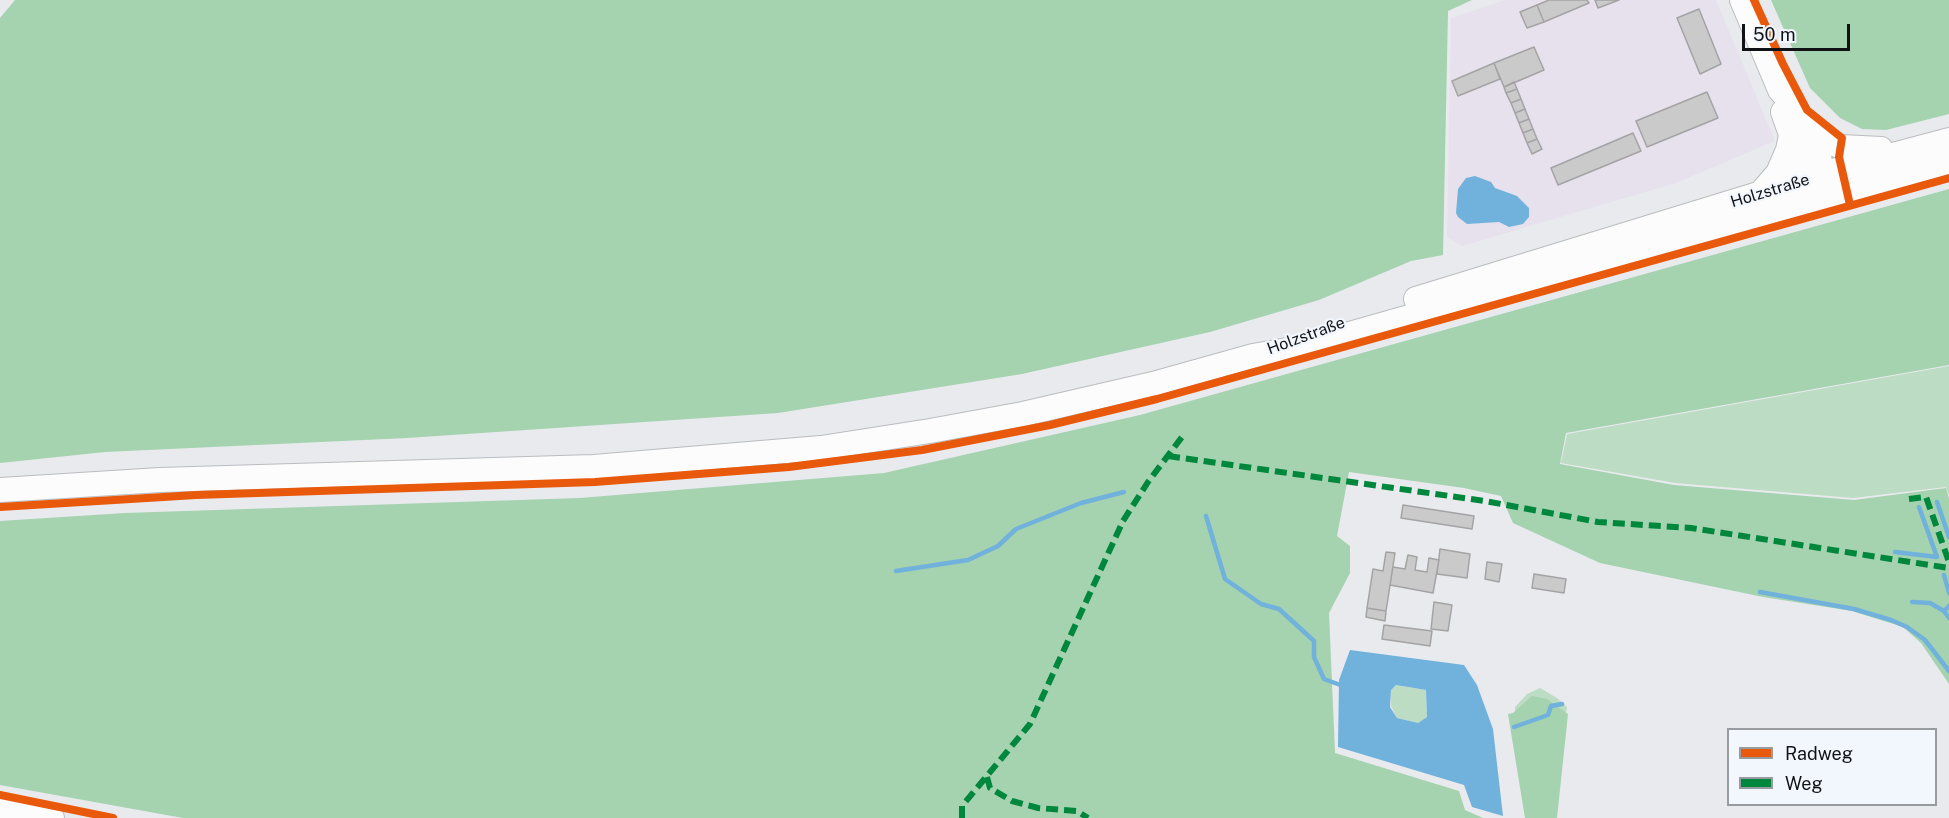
<!DOCTYPE html>
<html>
<head>
<meta charset="utf-8">
<style>
	body { margin:0 }
	#map { position:relative; width:1949px; height:818px; overflow:hidden; background:#e8eaee; font-family:"Public Sans",sans-serif }
	canvas { display:block }
	.legend { position:absolute; left:1727px; top:728px; width:210px; height:78px; box-sizing:border-box; background:#f2f6fd; border:2px solid #989ba0; margin:0; padding:8px 10px; list-style:none; font-size:18px; color:#101215 }
	.legend li { display:flex; align-items:center; gap:12px; height:30px }
	.legend b { width:30px; border:2px solid #989ba0 }
	.scale { position:absolute; left:1742px; top:24px; width:108px; height:27px; box-sizing:border-box; border:3px solid #101215; border-top:0; padding-left:8px; font-size:18px; line-height:21px; white-space:nowrap; color:#101215; -webkit-text-stroke:4px #f2f6fd; paint-order:stroke }
</style>
</head>
<body>
<div id="map">
<canvas width="1949" height="818"></canvas>
<ul class="legend">
<li><b style="height:8px;background:#e8590c"></b>Radweg</li>
<li><b style="height:8px;background:#00873e"></b>Weg</li>
</ul>
<div class="scale">50 m</div>
</div>
<script>
const c = document.querySelector('canvas').getContext('2d');
c.lineJoin = 'round';
function fill(path, color) { c.fillStyle = color; c.fill(path, 'evenodd'); }
const poly = rows => new Path2D(rows.map(r => 'M' + r).join(''));
function trace(path, color, width, dash) { c.strokeStyle = color; c.lineWidth = width; c.lineCap = dash ? 'butt' : 'round'; c.setLineDash(dash || []); c.stroke(path); }
function write(font, color, halo, rows, align = 'center') {
  c.font = font + ' "Public Sans",sans-serif'; c.lineWidth = 4.5; c.setLineDash([]); c.textBaseline = 'middle'; c.strokeStyle = halo; c.fillStyle = color; for (const [text, x, y, turn = 0] of rows) {
    c.save(); c.translate(x, y); c.rotate((+turn || 0) * Math.PI / 180); c.textAlign = isNaN(turn) ? turn : align; if (halo) c.strokeText(text, 0, 0); c.fillText(text, 0, 0); c.restore();
  }
}
fill(poly([
	[1505,0,1716,0,1775,141,1676,183,1462,246,1447,237,1451,18]
]), '#e7e1ee');
fill(poly([
	[1949,366,1949,496,1946,487,1853,498,1675,483,1561,463,1567,434],
	[1396,685,1426,690,1427,717,1418,723,1397,718,1391,706,1391,690],
	[1540,688,1557,698,1567,707,1565,718,1515,714,1515,707,1527,694]
]), '#bddcc4');
fill(poly([
	[15,0,1472,0,1448,11,1443,255,1411,261,1319,300,1210,332,1022,374,778,413,407,438,105,452,0,463,0,18],
	[1771,0,1949,0,1949,114,1886,130,1862,129,1840,118,1810,88],
	[1949,189,1949,365,1566,433,1560,464,1674,485,1854,500,1946,488,1949,499,1949,684,1921,643,1903,627,1852,611,1763,597,1600,563,1513,523,1501,496,1464,488,1349,472,1337,536,1350,546,1350,573,1329,613,1335,753,1459,791,1465,810,1483,818,183,818,0,785,0,521,125,513,580,498,884,473,1140,415],
	[1532,696,1547,699,1568,714,1557,818,1525,818,1508,714,1513,713]
]), '#a5d2af');
fill(poly([
	[1475,176,1491,182,1495,188,1517,196,1529,208,1529,217,1523,224,1509,227,1499,222,1467,224,1458,217,1456,213,1458,189,1466,178],
	[1350,650,1464,665,1477,685,1493,729,1503,816,1472,807,1464,785,1338,747,1339,680],
	[1396,685,1426,690,1427,717,1418,723,1397,718,1390,707,1391,690]
]), '#70b2dc');
trace(poly([
	[1937,502,1949,537],
	[1206,516,1225,579,1261,604,1279,609,1314,641,1314,657,1324,679,1343,686],
	[1895,552,1937,557,1919,507],
	[896,571,968,560,998,546,1016,529,1081,503,1124,492],
	[1944,575,1949,593],
	[1760,592,1854,609,1891,620,1907,627,1925,640,1949,671],
	[1912,602,1930,603,1944,611],
	[1949,606,1944,611,1949,618],
	[1514,727,1548,715,1551,706,1562,704]
]), '#70b2dc', 4.5);
const building = poly([
	[1549,0,1587,0,1589,3,1544,22,1537,5,1549,0],
	[1595,0,1619,0,1598,8,1595,0],
	[1537,5,1544,22,1527,28,1520,12,1537,5],
	[1699,9,1721,64,1700,74,1677,18,1699,9],
	[1534,47,1544,70,1504,87,1494,63,1534,47],
	[1494,63,1500,79,1458,96,1452,81,1494,63],
	[1514,82,1517,89,1506,93,1504,87,1514,82],
	[1517,89,1521,99,1511,103,1506,93,1517,89],
	[1707,92,1718,118,1647,147,1636,121,1707,92],
	[1521,99,1525,109,1515,113,1511,103,1521,99],
	[1525,109,1529,119,1519,123,1515,113,1525,109],
	[1529,119,1533,129,1523,133,1519,123,1529,119],
	[1533,129,1537,139,1527,143,1523,133,1533,129],
	[1633,133,1641,151,1558,185,1551,168,1633,133],
	[1537,139,1542,149,1532,154,1527,143,1537,139],
	[1403,505,1474,516,1472,529,1401,518,1403,505],
	[1440,549,1470,554,1467,578,1437,574,1440,549],
	[1386,552,1395,553,1386,611,1367,608,1373,569,1383,571,1386,552],
	[1408,555,1417,557,1415,570,1427,572,1429,558,1439,560,1433,593,1390,585,1393,567,1405,569,1408,555],
	[1487,562,1502,564,1499,582,1485,579,1487,562],
	[1534,574,1566,579,1564,593,1532,588,1534,574],
	[1434,602,1452,605,1448,631,1431,629,1434,602],
	[1367,608,1386,611,1385,621,1366,617,1367,608],
	[1384,625,1432,631,1430,646,1382,639,1384,625]
]);
fill(building, '#cbcacb');
trace(building, '#a4a3a4', 1.5);
const secondary = poly([
	[1742,0,1780,90,1793,105,1819,155,1823,190],
	[1783,112,1807,180,1818,192],
	[1806,125,1816,135,1841,147,1881,149],
	[1758,196,1778,173,1788,150,1791,135],
	[1416,299,1840,169,1949,140],
	[0,490,160,480,594,467,821,448,930,431,1023,414,1153,384,1253,356,1304,347,1949,163],
	[0,808,52,818]
]);
trace(secondary, '#babcbf', 26);
trace(secondary, '#fcfcfc', 24);
trace(poly([
	[1168,456,1485,501,1598,522,1691,528,1949,568],
	[1909,499,1926,497,1949,562],
	[987,777,990,788,1012,801,1038,808,1077,811,1088,818],
	[962,818,962,806,1030,724,1123,521,1148,482,1182,437]
]), '#00873e', 6, [12, 6]);
trace(poly([
	[1754,0,1783,64,1807,110,1842,138,1839,157,1850,205],
	[0,507,196,495,595,482,789,467,922,450,1050,425,1157,399,1949,178],
	[0,795,113,818]
]), '#e8590c', 8);
write('16px', '#101215', '#f2f6fd', [
	["Holzstraße",1770,191,-17],
	["Holzstraße",1306,336,-20]
]);
</script>
</body>
</html>
